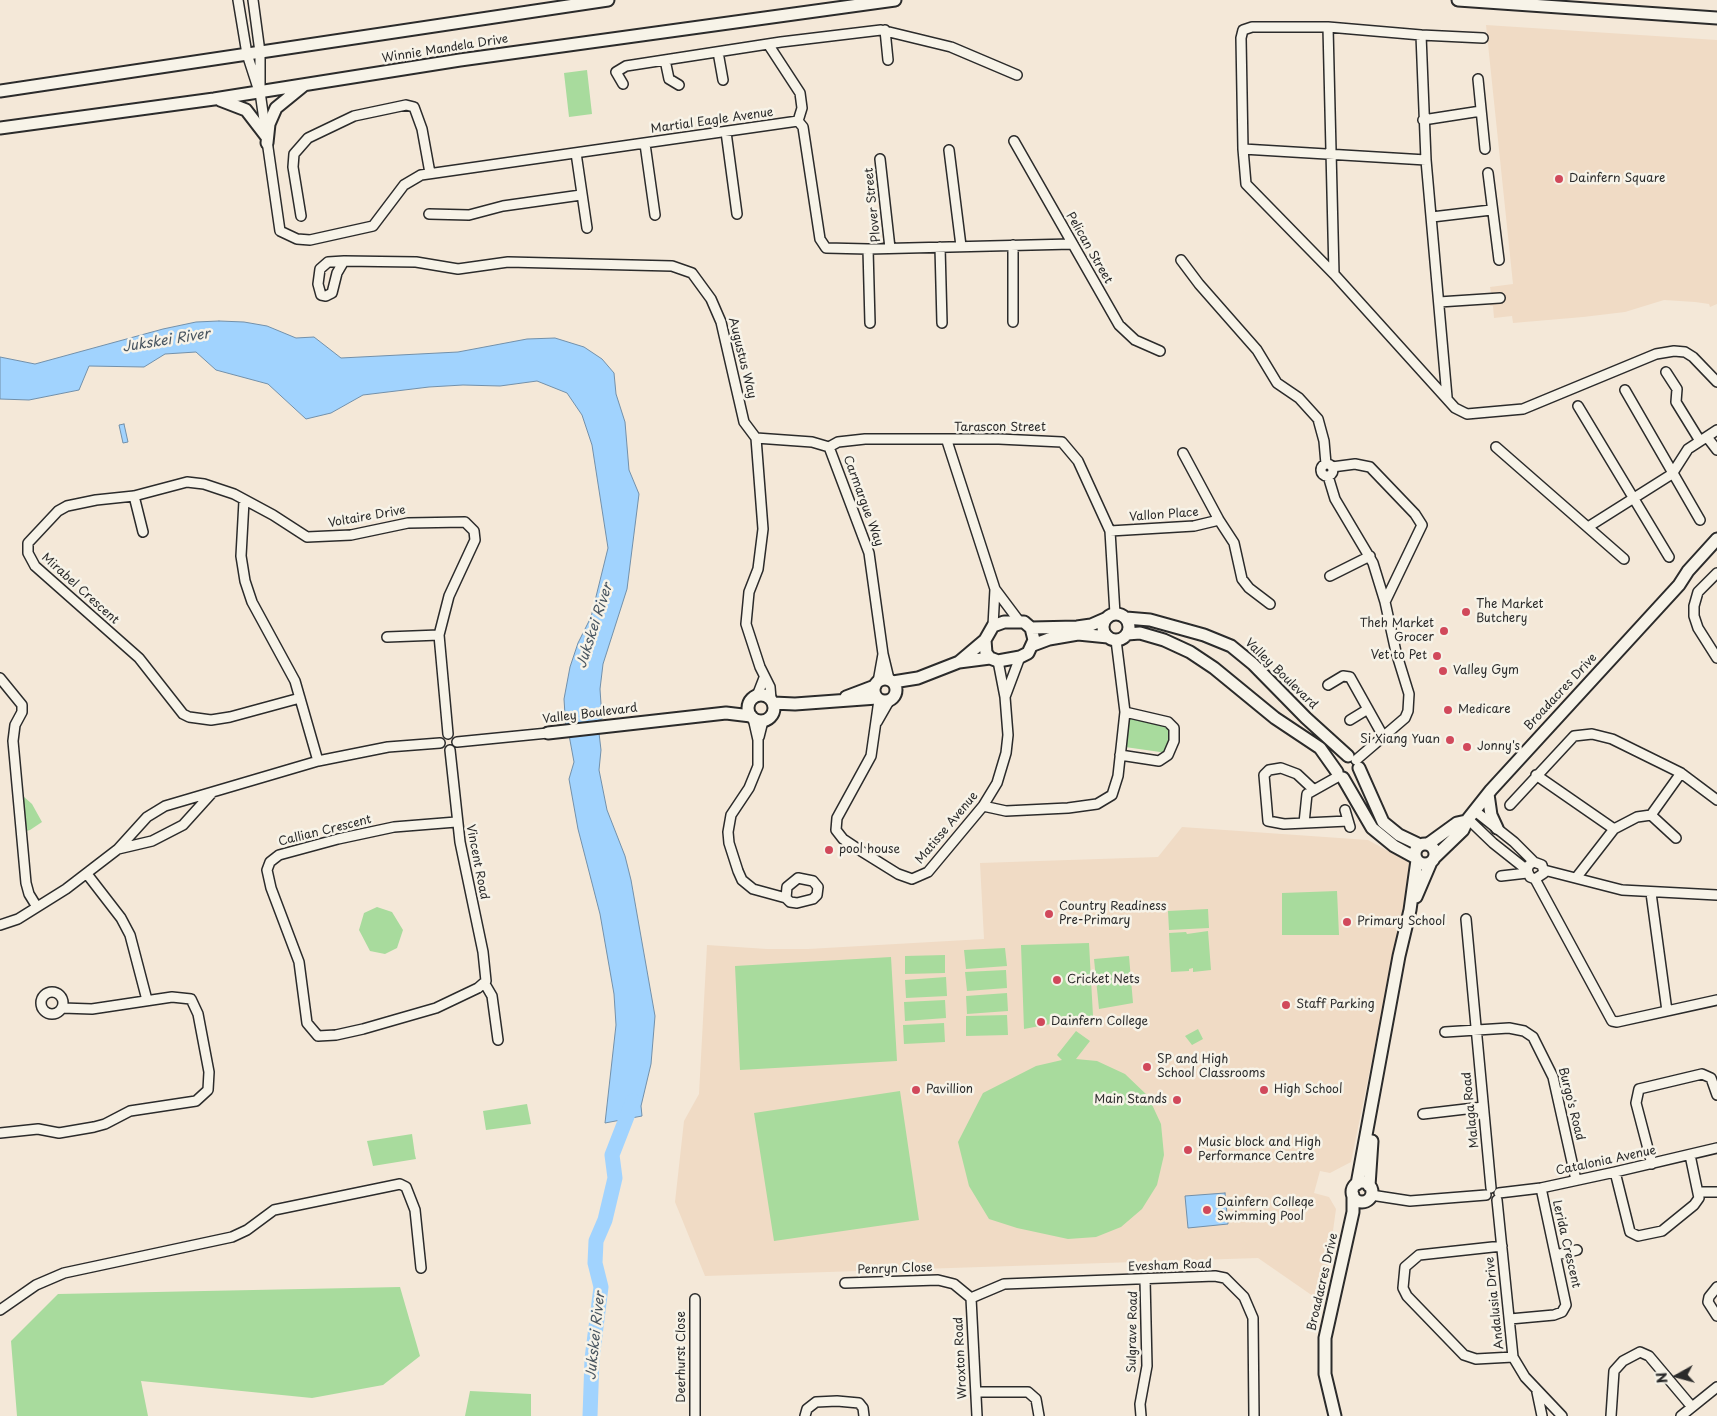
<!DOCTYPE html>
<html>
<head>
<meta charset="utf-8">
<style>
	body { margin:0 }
	#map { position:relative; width:1717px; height:1416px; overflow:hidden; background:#f4e8d8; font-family:"Playpen Sans",sans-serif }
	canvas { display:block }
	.north { position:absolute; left:1652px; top:1351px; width:50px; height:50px; -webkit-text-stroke:4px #f7f3e8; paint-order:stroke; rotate:263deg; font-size:14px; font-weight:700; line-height:20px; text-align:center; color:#2b2b2b }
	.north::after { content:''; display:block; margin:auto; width:18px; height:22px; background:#2b2b2b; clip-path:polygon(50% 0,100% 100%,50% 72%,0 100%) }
</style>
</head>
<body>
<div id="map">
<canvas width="1717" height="1416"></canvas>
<div class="north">N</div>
</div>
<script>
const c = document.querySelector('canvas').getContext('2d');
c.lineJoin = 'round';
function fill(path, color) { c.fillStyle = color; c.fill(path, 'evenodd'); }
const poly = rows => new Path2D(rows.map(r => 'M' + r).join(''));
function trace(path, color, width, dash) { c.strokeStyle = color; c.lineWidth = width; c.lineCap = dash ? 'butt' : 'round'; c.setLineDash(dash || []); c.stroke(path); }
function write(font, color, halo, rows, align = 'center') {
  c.font = font + ' "Playpen Sans",sans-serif'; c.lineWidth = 5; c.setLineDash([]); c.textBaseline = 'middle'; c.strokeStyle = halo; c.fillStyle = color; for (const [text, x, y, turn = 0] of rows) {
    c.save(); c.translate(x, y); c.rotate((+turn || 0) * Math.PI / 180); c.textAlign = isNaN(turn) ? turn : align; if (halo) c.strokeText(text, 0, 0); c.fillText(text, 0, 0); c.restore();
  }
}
fill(poly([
	[1486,25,1717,40,1717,304,1710,307,1709,304,1695,302,1664,300,1625,312,1583,317,1513,323,1512,316,1494,318,1493,306,1490,306,1489,299,1492,299,1490,287,1513,284],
	[1182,827,1368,840,1412,864,1351,1162,1330,1173,1320,1171,1314,1193,1329,1197,1336,1209,1323,1303,1258,1258,705,1276,675,1202,684,1121,699,1094,707,945,767,949,808,949,984,939,980,863,1158,857]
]), '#f0dbc5');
fill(poly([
	[587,70,592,114,569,117,564,73],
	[1130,715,1174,728,1167,753,1125,747],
	[23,796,32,804,42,822,30,830,19,833,15,799],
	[1337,891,1339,935,1282,935,1282,893],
	[377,907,392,912,403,930,397,948,385,954,370,951,359,930,364,913],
	[1208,909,1209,928,1169,930,1168,911],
	[1208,931,1211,970,1193,972,1193,968,1189,969,1189,971,1171,972,1169,933,1186,932,1187,934],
	[1089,943,1093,1016,1024,1029,1021,945],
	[1005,948,1007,966,966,969,964,950],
	[945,955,945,973,905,974,905,956],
	[1129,956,1133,1003,1099,1009,1094,959],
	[891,957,897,1061,740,1070,735,966],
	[1006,970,1007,988,967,991,965,972],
	[946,977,947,996,906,998,905,980],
	[1007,993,1008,1011,967,1014,966,996],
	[945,1000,946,1018,905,1021,904,1002],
	[1007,1015,1008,1035,966,1036,966,1016],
	[944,1023,945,1042,904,1044,903,1025],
	[1198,1029,1203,1039,1192,1045,1185,1036],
	[1076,1031,1090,1041,1076,1059,1097,1061,1125,1074,1148,1096,1161,1124,1164,1155,1157,1185,1142,1209,1121,1227,1096,1237,1068,1239,1017,1228,989,1219,969,1186,958,1142,983,1093,1036,1066,1062,1060,1057,1055],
	[900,1091,919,1220,774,1241,754,1113],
	[527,1104,531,1124,486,1130,483,1111],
	[412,1134,415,1155,401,1157,415,1155,416,1159,373,1166,367,1141],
	[400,1287,420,1356,383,1385,312,1398,141,1381,148,1416,17,1416,11,1341,58,1294],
	[470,1391,531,1394,531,1416,465,1416]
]), '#a8db9d');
const water = poly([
	[219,321,244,322,267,326,296,338,314,337,341,358,458,352,527,339,555,338,584,347,602,359,614,373,616,394,625,422,629,470,639,494,627,589,603,664,600,689,602,719,566,731,564,699,570,667,578,643,591,617,608,548,592,445,582,415,567,393,537,381,500,386,463,385,429,387,363,395,331,413,306,419,268,384,216,370,196,352,165,354,144,367,89,366,79,390,29,400,0,399,0,357,35,364,163,329,196,322,219,321],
	[124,424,128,442,123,443,119,425,124,424],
	[599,733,601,750,599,770,607,810,625,856,631,880,655,1016,651,1064,641,1106,642,1116,605,1123,616,1025,614,994,600,914,578,829,569,779,574,762,569,735,599,733],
	[1225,1193,1228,1224,1188,1228,1185,1196,1225,1193]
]);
fill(water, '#a1d3fe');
trace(water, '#7290aa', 1);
trace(poly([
	[590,1416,592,1359,601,1287,595,1263,596,1241,605,1220,615,1178,612,1155,633,1101]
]), '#a1d3fe', 15);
const street = poly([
	[238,0,247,54,257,85],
	[253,0,260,52,260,92,280,231,297,239,310,240,373,226,404,185,421,175,798,121,803,127,820,239,826,248,868,249,1072,244],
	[1328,27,1334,274],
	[885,30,888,60],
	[1421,35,1483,38],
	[768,44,800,93,802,108,798,121],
	[718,52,723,80],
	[665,60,669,79,679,85],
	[1478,79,1485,149],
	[623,84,616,72,626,66,781,42,881,30,951,47,1017,75],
	[1423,120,1481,111],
	[726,132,737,214],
	[1014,141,1119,325,1135,340,1160,351],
	[645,144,655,215],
	[1243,149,1426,160],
	[949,150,961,246],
	[576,153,587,228],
	[880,159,890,248],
	[1488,173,1499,260],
	[429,214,469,215,503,206,581,195],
	[301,216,293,167,294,154,308,138,354,116,406,105,414,107,422,129,430,173],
	[1432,217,1491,210],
	[940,247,942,323],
	[868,249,870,323],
	[1181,260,1199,284,1257,350,1277,383,1299,398,1318,419,1324,441,1326,464],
	[344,261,328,262,320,269,318,284,321,295,326,296,332,293,337,273,344,261,416,262,458,269,508,262,672,266,692,273,711,299,721,322,744,422,756,438,763,529,758,569,749,592,746,624,760,667,770,687,771,699],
	[1439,302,1500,298],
	[1013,322,1013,245],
	[1666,372,1677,389,1676,402,1700,441],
	[1625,390,1700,520],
	[1447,397,1426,160,1421,35,1328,27,1252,27,1243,30,1241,38,1243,149,1246,184,1334,274,1455,408,1467,414,1523,409,1656,354,1674,351,1685,352,1693,357,1717,382],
	[1578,406,1669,557],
	[1707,437,1717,450],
	[756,438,812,442,829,447,838,442,865,439,999,439,1062,442,1078,461,1110,531,1115,614],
	[947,441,995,589,1019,621],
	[829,447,869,553,883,654,889,679],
	[1496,447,1624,559],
	[1183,453,1219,520,1234,543,1242,579,1249,588,1270,604],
	'1321 470a6 6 0 1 1 12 0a6 6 0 1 1-12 0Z',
	[1332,467,1355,464,1370,467,1415,514,1422,525,1385,602,1396,652,1409,694,1408,711,1405,718,1356,760],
	[1328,476,1335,499,1373,563,1385,602],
	[134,496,143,532],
	[244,501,241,556,245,581,252,602,295,681,318,761],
	[1588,527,1672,474,1688,449,1717,430],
	[1110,531,1194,526,1219,520],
	[1717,573,1698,592,1694,606,1694,616,1698,628,1717,658],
	[1330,576,1370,556],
	[993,626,995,589],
	[387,637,439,635],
	[0,678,22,705,22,712,15,725,13,741,26,883,29,894,37,907],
	[878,682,883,654],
	[1328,685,1343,676,1350,677,1383,736],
	[757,696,764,678],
	[1005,697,1020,657],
	[300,698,230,717,211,720,189,717,183,714,139,658,35,566,28,553,28,543,58,511,67,506,96,500,134,496,187,482,204,484,234,494,273,515,307,537,351,535,408,523,465,522,474,531,475,540,449,596,439,635,448,734],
	[879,700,871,756,837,818,836,830,843,839,861,851,898,874,912,879,928,872,983,806,997,783,1006,753,1008,735,1005,697,998,661],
	[753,718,758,740,758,766,749,788,731,815,728,832,729,843,738,871,742,880,753,889,786,898,790,902,797,903,813,899,817,895,818,887,813,881,798,878,787,887,786,898],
	[1350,720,1368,709],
	[877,722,889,701],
	[759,737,763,721],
	[457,742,548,733],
	[450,750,460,842,483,952,486,981,478,988,436,1008,363,1029,336,1035,318,1036,307,1023,299,962,271,888,267,870,270,862,279,855,338,839,394,827,456,822],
	[1120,755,1159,761,1168,755,1174,741,1174,728,1168,722,1125,712],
	[1536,775,1614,829],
	[1313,789,1297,774,1281,768,1269,770,1264,775,1268,821,1284,824,1348,821],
	[1510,805,1574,736,1592,734,1612,739,1681,773,1717,800],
	[983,806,1006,811,1068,808,1097,804,1112,795,1118,776,1125,712,1116,640],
	[1345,810,1350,827],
	[1475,811,1514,842,1534,862,1542,865,1544,873,1535,879,1530,877,1527,870,1529,865,1534,862],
	[1651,815,1681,773],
	[1468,819,1493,843,1527,870],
	[1304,823,1307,794,1339,776],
	[118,849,152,841,183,825,211,794],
	[1544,870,1622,890,1717,895],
	[87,874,121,918,130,935,147,1000],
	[1501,876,1527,873],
	[1576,878,1614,829,1637,817,1651,815,1676,838],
	[1535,879,1612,1021,1617,1022,1717,1000],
	[1651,893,1667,1011],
	[1466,919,1491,1188],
	[0,925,18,919,66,889,118,849,147,817,165,806,318,761,388,747,440,743],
	[485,984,492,996,498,1040],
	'41 1003a11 11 0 1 1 22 0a11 11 0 1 1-22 0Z',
	[1445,1032,1509,1028,1524,1031,1533,1037,1553,1077,1576,1180],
	[1423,1114,1483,1107],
	[0,1133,38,1129,59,1133,94,1127,105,1124,130,1111,196,1101,208,1090,209,1072,198,1014,191,999,172,997,92,1009,62,1008],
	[1652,1164,1636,1103,1639,1089,1702,1074,1711,1078,1717,1095],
	[1615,1172,1630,1232,1638,1236,1662,1231,1694,1205,1699,1198,1690,1155],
	[1699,1192,1716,1192],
	[1499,1193,1541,1188,1615,1172,1717,1148],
	[1371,1195,1410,1201,1486,1195],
	[1497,1200,1513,1357,1525,1377,1562,1416],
	[1502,1246,1419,1255,1405,1267,1403,1288,1407,1296,1464,1355,1476,1359,1513,1357],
	[1556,1255,1577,1250],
	[845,1283,938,1280,954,1284,971,1298],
	[1717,1287,1709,1297,1708,1302,1717,1316],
	[971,1298,1004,1284,1215,1276,1225,1278,1244,1297,1253,1318,1254,1416],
	[971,1298,977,1416],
	[0,1310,36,1285,64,1273,232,1237,247,1230,274,1210,400,1184,406,1187,415,1210,421,1268],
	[1510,1319,1554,1315,1562,1312,1566,1305,1541,1188],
	[976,1392,1028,1392,1036,1399,1039,1416],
	[1537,1392,1542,1416],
	[695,1416,695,1299],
	[805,1416,807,1409,816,1402,837,1401,859,1403,863,1408,864,1416],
	[1141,1416,1140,1404,1147,1366,1145,1279],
	[1611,1416,1614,1371,1623,1361,1640,1352,1649,1356,1692,1407],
	[1681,1416,1717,1387]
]);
const secondary = poly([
	[1458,0,1717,18],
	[0,91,608,0],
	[220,100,246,110,266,136],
	[0,128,214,99,460,60,895,0],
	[267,143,269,124,276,108,303,86],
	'1103 627a13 13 0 1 1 26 0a13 13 0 1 1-26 0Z',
	[1126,618,1150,620,1204,635,1231,646,1253,664,1306,718,1348,756],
	[1031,628,1077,627,1091,625,1107,618],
	[1127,634,1140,633,1164,640,1190,652,1214,668,1275,718,1320,748,1337,772],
	[1033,645,1049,639,1078,634,1108,637],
	[959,662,985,640,993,626,1004,622,1024,622,1031,628,1034,640,1028,653,1020,657,998,661,990,658,986,653,985,640],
	'874 690a11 11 0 1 1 22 0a11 11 0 1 1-22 0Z',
	[893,682,918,678,959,662,990,658],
	'748 708a13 13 0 1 1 26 0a13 13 0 1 1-26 0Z',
	[846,697,875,686],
	[773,703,795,704,877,698],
	[548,733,726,713,751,716],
	[1359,768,1383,822,1399,835,1420,845],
	[1343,778,1372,828,1394,846,1416,858],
	[1488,794,1491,815,1497,828],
	'1415 854a10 10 0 1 1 20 0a10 10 0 1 1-20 0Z',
	[1428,844,1457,823,1466,821],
	[1435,857,1463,830,1468,819,1491,790,1679,585,1688,571,1717,539],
	[1416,897,1431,862],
	'1352 1192a10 10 0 1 1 20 0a10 10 0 1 1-20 0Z',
	[1357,1184,1399,956,1410,910,1417,860],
	[1369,1186,1372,1141],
	[1335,1416,1325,1374,1325,1338,1353,1212,1353,1195]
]);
trace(street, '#2b2b2b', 12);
trace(secondary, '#2b2b2b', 15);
trace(street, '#f7f3e8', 9);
trace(secondary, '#f7f3e8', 11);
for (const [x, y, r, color] of [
	[1559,179,5,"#d1495b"],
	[1466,612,5,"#d1495b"],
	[1444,631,5,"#d1495b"],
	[1437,656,5,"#d1495b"],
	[1443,671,5,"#d1495b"],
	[1448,710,5,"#d1495b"],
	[1450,740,5,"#d1495b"],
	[1467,747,5,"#d1495b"],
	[829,850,5,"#d1495b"],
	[1049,914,5,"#d1495b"],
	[1347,922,5,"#d1495b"],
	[1057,980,5,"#d1495b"],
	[1286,1005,5,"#d1495b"],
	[1041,1022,5,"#d1495b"],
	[1147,1067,5,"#d1495b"],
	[916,1090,5,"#d1495b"],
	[1264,1090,5,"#d1495b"],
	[1177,1100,5,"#d1495b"],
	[1188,1150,5,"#d1495b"],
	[1207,1210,5,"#d1495b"]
]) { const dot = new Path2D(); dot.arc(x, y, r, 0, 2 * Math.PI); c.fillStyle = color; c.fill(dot); trace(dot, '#f7f3e8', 2); }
write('12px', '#2b2b2b', '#f7f3e8', [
	["Winnie Mandela Drive",445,49,-9],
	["Martial Eagle Avenue",712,121,-8],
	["Plover Street",873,205,-96],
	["Pelican Street",1089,248,60],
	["Augustus Way",742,358,76],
	["Tarascon Street",1000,428],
	["Carmargue Way",863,501,70],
	["Vallon Place",1164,515,-4],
	["Voltaire Drive",367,517,-10],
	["Mirabel Crescent",80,589,42],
	["Valley Boulevard",1281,674,44],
	["Broadacres Drive",1561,692,-47],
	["Valley Boulevard",590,714,-7],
	["Matisse Avenue",947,828,-50],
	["Callian Crescent",325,831,-14],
	["Vincent Road",477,862,79],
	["Burgo's Road",1571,1104,76],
	["Malaga Road",1471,1110,-96],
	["Catalonia Avenue",1606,1161,-12],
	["Lerida Crescent",1566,1244,77],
	["Evesham Road",1170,1266,-2],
	["Penryn Close",895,1269,-2],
	["Broadacres Drive",1323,1282,-77],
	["Andalusia Drive",1495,1303,-96],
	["Sulgrave Road",1133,1332,-89],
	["Deerhurst Close",682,1357,-90],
	["Wroxton Road",961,1358,-93]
]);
write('12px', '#2b2b2b', '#f7f3e8', [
	["Dainfern Square",1569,179],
	["The Market",1476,605],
	["Butchery",1476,619],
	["Theh Market",1434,624,"right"],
	["Grocer",1434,638,"right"],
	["Vet to Pet",1427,656,"right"],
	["Valley Gym",1453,671],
	["Medicare",1458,710],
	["Si Xiang Yuan",1440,740,"right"],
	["Jonny's",1477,747],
	["pool house",839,850],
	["Country Readiness",1059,907],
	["Pre-Primary",1059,921],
	["Primary School",1357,922],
	["Cricket Nets",1067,980],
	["Staff Parking",1296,1005],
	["Dainfern College",1051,1022],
	["SP and High",1157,1060],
	["School Classrooms",1157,1074],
	["Pavillion",926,1090],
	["High School",1274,1090],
	["Main Stands",1167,1100,"right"],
	["Music block and High",1198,1143],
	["Performance Centre",1198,1157],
	["Dainfern College",1217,1203],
	["Swimming Pool",1217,1217]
], 'left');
write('italic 14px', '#485560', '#f7f3e8', [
	["Jukskei River",166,341,-9],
	["Jukskei River",595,626,-72],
	["Jukskei River",596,1336,-84]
]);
</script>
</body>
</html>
